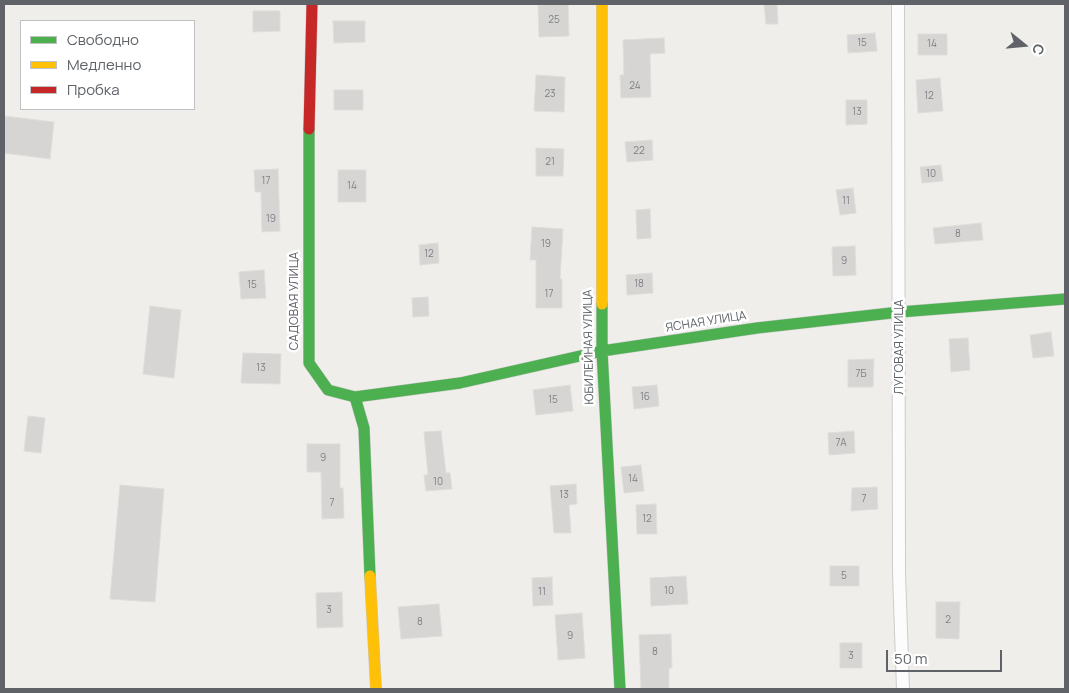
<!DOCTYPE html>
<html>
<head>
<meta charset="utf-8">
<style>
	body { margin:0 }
	#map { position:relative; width:1069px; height:693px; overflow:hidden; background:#efeeea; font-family:Manrope,sans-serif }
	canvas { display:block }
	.frame { position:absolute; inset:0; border:5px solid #5f6368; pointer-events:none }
	.legend { position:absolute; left:20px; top:20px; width:175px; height:90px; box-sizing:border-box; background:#fff; border:1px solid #bfc1c3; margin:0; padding:6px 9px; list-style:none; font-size:15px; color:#5f6368 }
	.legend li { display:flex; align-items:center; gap:10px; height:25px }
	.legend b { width:25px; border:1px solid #bfc1c3 }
	.north { position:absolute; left:999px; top:20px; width:50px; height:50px; -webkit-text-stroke:4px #fff; paint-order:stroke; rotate:107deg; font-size:14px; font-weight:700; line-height:20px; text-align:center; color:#5f6368 }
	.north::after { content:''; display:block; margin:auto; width:18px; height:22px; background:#5f6368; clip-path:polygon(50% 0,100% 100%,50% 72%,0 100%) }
	.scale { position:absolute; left:886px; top:650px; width:116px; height:22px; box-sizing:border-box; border:2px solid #5f6368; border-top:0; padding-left:6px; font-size:15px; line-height:18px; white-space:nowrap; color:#5f6368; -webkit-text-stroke:4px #fff; paint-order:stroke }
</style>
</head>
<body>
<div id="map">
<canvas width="1069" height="693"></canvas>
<div class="frame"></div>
<ul class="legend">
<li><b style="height:6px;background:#4caf50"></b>Свободно</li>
<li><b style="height:6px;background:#ffc107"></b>Медленно</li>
<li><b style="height:6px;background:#c62828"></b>Пробка</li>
</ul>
<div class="north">С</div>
<div class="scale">50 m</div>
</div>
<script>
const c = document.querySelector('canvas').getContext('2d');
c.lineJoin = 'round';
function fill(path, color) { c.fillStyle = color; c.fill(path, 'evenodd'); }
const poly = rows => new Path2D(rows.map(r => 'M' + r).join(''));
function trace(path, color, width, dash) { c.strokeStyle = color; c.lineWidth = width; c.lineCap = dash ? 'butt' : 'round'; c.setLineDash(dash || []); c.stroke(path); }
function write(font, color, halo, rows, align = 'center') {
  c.font = font + ' Manrope,sans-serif'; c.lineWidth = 5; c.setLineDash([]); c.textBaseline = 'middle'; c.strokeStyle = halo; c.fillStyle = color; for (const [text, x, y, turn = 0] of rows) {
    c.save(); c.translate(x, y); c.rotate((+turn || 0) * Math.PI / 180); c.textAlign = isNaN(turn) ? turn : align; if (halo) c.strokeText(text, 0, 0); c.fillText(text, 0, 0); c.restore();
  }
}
const building = poly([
	[568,4,569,36,539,37,538,5,568,4],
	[764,4,777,4,778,24,766,24,764,4],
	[253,11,280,11,280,31,253,32,253,11],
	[333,21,365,21,365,42,334,43,333,21],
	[875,33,877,51,848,53,847,35,875,33],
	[918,34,947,34,947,55,918,55,918,34],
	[664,38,665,53,650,54,651,97,621,98,620,75,624,75,623,40,664,38],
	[536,75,565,77,564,112,534,111,536,75],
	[940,78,943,111,918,113,916,80,940,78],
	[334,90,363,90,363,110,334,110,334,90],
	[846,100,867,100,867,124,846,125,846,100],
	[4,116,54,122,50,159,4,153,4,116],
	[652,140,653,160,627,162,625,142,652,140],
	[536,148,564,149,563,176,536,176,536,148],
	[941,165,943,181,922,183,920,167,941,165],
	[278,169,280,231,262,232,261,192,255,192,254,170,278,169],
	[338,170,366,170,366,202,338,202,338,170],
	[853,188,856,213,840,215,836,190,853,188],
	[650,209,651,238,637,239,636,210,650,209],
	[981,223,983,240,935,244,933,228,981,223],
	[532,227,563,229,560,279,562,279,562,308,536,308,536,260,530,260,532,227],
	[438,243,439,263,420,265,419,245,438,243],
	[855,246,856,275,833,276,832,247,855,246],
	[264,270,266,298,241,299,239,272,264,270],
	[652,273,653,293,627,295,626,275,652,273],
	[428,297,429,316,413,317,412,298,428,297],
	[150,306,181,310,174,378,143,374,150,306],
	[1051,332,1054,356,1033,358,1030,335,1051,332],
	[968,338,970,370,951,372,949,339,968,338],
	[243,353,281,354,280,384,241,383,243,353],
	[874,359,873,387,848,387,848,360,874,359],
	[570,385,573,411,536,415,533,390,570,385],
	[657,385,659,406,634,409,632,387,657,385],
	[28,416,45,418,41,453,24,451,28,416],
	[441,431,446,473,450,473,452,489,426,491,424,475,428,475,424,432,441,431],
	[854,431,855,453,829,455,828,433,854,431],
	[307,444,340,444,340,488,343,488,344,518,322,519,321,472,307,472,307,444],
	[641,465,644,491,624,493,621,467,641,465],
	[576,484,577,504,569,505,571,533,554,533,550,486,576,484],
	[120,485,164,489,155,602,110,599,120,485],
	[877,487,878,509,851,511,852,488,877,487],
	[656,504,657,534,637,534,636,505,656,504],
	[830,566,859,566,859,586,830,586,830,566],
	[686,576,688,604,651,606,650,578,686,576],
	[552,577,553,605,533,606,532,578,552,577],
	[342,592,343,627,317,628,316,593,342,592],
	[936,602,960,602,959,639,936,638,936,602],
	[439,604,442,636,401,639,398,607,439,604],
	[582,613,585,658,558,660,555,615,582,613],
	[671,634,672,668,669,668,669,689,641,689,639,635,671,634],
	[840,643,862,643,862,668,840,668,840,643]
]);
fill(building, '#d6d5d3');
trace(building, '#deddd9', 1);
const street = poly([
	[898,4,899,573,903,689]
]);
const fast = poly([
	[309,129,309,363,328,390,355,397,364,428,370,576],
	[602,304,602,351,620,689],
	[355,397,460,383,602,351,757,328,900,312,1065,299]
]);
const slow = poly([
	[602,4,602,304],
	[370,576,376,689]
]);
const jam = poly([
	[309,129,312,4]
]);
trace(street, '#cbcccc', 14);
trace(fast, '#cacacb', 12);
trace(slow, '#cacacb', 12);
trace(jam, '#cacacb', 12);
trace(street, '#fdfcfc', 12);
trace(fast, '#4caf50', 11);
trace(slow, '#ffc107', 11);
trace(jam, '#c62828', 11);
write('10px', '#7e8184', null, [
	["25",554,20],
	["15",862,43],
	["14",932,44],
	["24",635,86],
	["23",550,94],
	["12",929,96],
	["13",857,112],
	["22",639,151],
	["21",550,162],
	["10",931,174],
	["17",266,181],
	["14",352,186],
	["11",846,201],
	["19",271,219],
	["8",958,234],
	["19",546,244],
	["12",429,254],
	["9",844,261],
	["18",639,284],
	["15",252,285],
	["17",549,294],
	["13",261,368],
	["7Б",861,374],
	["16",645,397],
	["15",553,400],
	["7А",841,443],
	["9",323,458],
	["14",633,479],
	["10",438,482],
	["13",564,495],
	["7",864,499],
	["7",332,503],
	["12",647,519],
	["5",844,576],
	["10",669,591],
	["11",542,592],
	["3",329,610],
	["2",948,620],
	["8",420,622],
	["9",570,636],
	["8",655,652],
	["3",851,656]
]);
write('12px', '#5f6368', '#fff', [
	["САДОВАЯ УЛИЦА",295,301,-90],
	["ЯСНАЯ УЛИЦА",706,322,-9],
	["ЮБИЛЕЙНАЯ УЛИЦА",589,347,-91],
	["ЛУГОВАЯ УЛИЦА",900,347,-90]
]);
</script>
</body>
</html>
